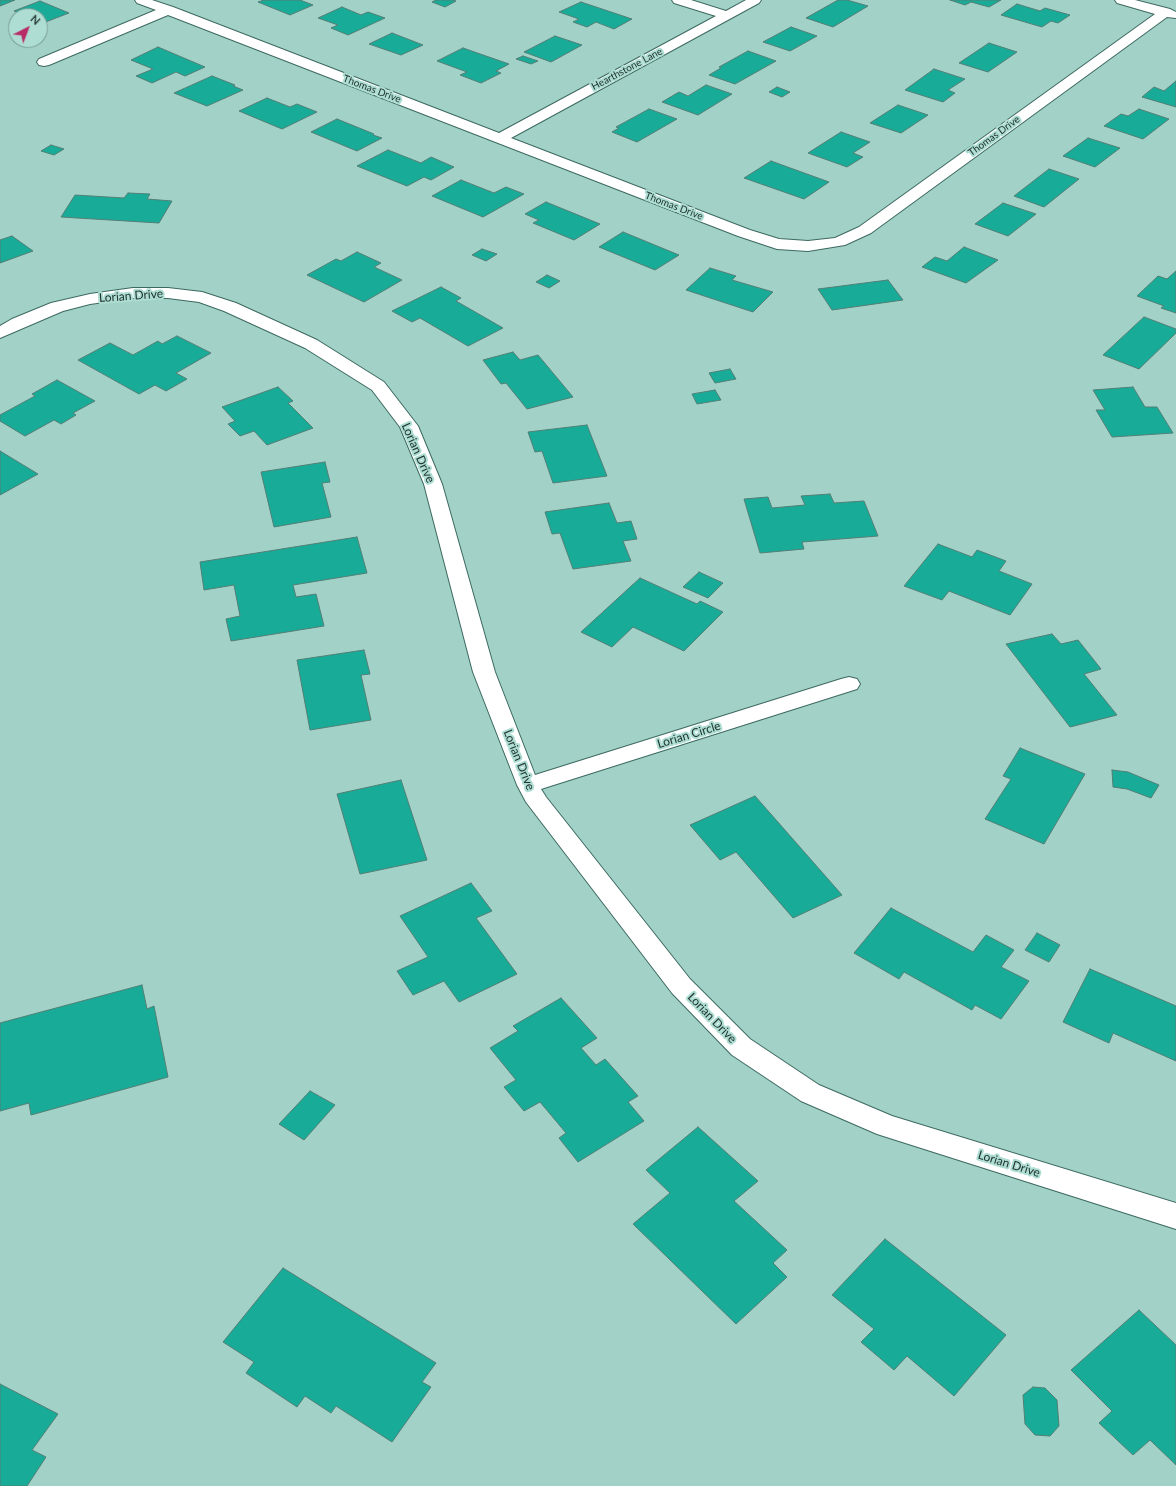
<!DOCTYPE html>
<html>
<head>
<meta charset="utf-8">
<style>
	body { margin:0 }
	#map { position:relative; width:1176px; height:1486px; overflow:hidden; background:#a2d1c7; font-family:Lato,sans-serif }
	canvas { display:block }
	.north { position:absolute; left:8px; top:8px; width:40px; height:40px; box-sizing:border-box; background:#aeded3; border:1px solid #769a92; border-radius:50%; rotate:42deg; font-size:11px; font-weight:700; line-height:16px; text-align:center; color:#213430 }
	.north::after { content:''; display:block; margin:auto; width:14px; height:18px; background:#b82d68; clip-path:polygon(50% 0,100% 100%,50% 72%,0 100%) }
</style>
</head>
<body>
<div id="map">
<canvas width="1176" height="1486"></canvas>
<div class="north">N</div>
</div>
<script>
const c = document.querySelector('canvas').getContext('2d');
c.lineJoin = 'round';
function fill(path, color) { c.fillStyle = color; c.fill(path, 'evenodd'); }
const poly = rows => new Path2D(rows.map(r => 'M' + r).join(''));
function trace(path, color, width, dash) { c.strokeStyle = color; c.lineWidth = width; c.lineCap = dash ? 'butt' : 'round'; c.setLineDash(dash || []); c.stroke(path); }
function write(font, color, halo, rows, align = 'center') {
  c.font = font + ' Lato,sans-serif'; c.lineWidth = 4; c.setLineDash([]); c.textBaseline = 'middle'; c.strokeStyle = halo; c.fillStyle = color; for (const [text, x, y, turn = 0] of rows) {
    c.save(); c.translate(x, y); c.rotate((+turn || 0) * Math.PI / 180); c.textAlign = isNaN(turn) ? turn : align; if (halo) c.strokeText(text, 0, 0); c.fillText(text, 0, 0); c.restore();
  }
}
const building = poly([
	[0,0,15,0,0,6,0,0],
	[264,0,300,0,313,5,290,15,258,2,264,0],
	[436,0,453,0,456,1,445,7,432,2,436,0],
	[838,0,847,0,868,6,833,27,806,18,838,0],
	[950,0,1001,0,989,7,971,2,965,5,950,0],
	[40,1,69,13,43,23,40,22,40,16,26,16,14,11,40,1],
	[581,2,632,19,614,29,596,22,587,27,573,22,579,19,559,12,581,2],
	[1017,4,1040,11,1045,8,1070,15,1058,23,1051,21,1042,27,1001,15,1017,4],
	[342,7,361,15,368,12,385,18,348,35,331,28,338,25,318,18,342,7],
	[791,27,817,36,790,51,763,42,791,27],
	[392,33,423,45,401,55,369,44,392,33],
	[555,36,582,45,551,62,524,52,555,36],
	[989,43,1017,52,988,72,959,63,989,43],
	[158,47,205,67,185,76,176,72,152,83,136,76,153,69,131,60,158,47],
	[463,48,509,64,496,71,501,73,481,83,460,75,467,72,437,61,463,48],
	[748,51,776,61,735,84,709,75,721,68,719,67,748,51],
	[523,56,538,61,531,64,516,59,523,56],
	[934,69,965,79,948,90,955,93,943,102,905,90,934,69],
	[212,76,235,85,233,86,243,90,207,106,174,93,212,76],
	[1176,81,1176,107,1142,97,1154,87,1164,91,1176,81],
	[706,85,732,94,698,115,662,102,679,92,688,96,706,85],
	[777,87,790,92,782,97,769,92,777,87],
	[267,98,290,107,297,104,317,112,282,129,239,111,267,98],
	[898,105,928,115,901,133,870,123,898,105],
	[649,109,677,119,637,142,612,132,619,128,616,127,649,109],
	[1139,109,1169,119,1143,139,1104,126,1121,114,1128,116,1139,109],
	[337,119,374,134,373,135,382,138,357,151,311,132,337,119],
	[841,132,870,142,853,153,863,157,847,167,808,153,841,132],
	[1088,138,1120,148,1095,167,1063,156,1088,138],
	[51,145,64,149,54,155,41,151,51,145],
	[388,150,421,163,431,157,454,167,431,180,424,177,407,186,357,166,388,150],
	[771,161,829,182,804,199,744,178,771,161],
	[1049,169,1079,179,1044,207,1014,196,1049,169],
	[461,180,494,193,506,187,524,194,483,217,432,196,461,180],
	[128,193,150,194,147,199,172,201,159,223,61,217,75,195,124,198,128,193],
	[546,202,600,224,574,240,533,223,539,220,525,214,546,202],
	[1003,203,1036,214,1008,236,975,224,1003,203],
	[623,232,679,255,655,270,599,247,623,232],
	[12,236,33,251,0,263,0,240,12,236],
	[964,247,998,260,966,283,922,267,935,257,947,261,964,247],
	[482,249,497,254,486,261,472,255,482,249],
	[357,252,381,263,374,267,402,280,364,302,307,275,336,259,341,261,357,252],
	[710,268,736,276,732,280,773,292,753,312,686,290,710,268],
	[1176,271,1176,313,1161,308,1164,306,1137,296,1158,276,1167,279,1176,271],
	[547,275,560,281,549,288,536,282,547,275],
	[888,280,903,300,832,310,818,289,888,280],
	[441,287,461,298,456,301,503,328,468,346,420,318,412,322,392,311,441,287],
	[1144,317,1176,329,1176,333,1139,369,1103,355,1144,317],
	[177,336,211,353,176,373,187,379,166,391,155,385,139,394,78,360,110,343,133,355,158,341,162,344,177,336],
	[513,352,520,360,538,355,573,397,527,409,506,383,501,384,483,360,513,352],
	[730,369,736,379,715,383,709,373,730,369],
	[57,380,95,401,73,413,76,415,61,424,54,420,25,436,0,421,0,415,35,396,32,394,57,380],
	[278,387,293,401,288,403,313,428,267,445,254,431,240,436,228,424,235,421,222,407,278,387],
	[1133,387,1145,407,1157,407,1173,433,1112,437,1096,410,1105,410,1093,390,1133,387],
	[715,390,721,400,697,404,692,394,715,390],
	[587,425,607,476,553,483,542,451,535,452,528,432,587,425],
	[0,451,38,474,0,495,0,451],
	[325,462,330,482,322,483,331,517,274,527,261,472,325,462],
	[830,494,834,503,864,501,878,536,802,542,804,549,760,553,744,499,768,497,772,508,805,505,801,496,830,494],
	[609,503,617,523,631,521,637,539,623,541,631,561,573,569,560,533,552,534,545,512,609,503],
	[357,537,367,573,293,585,296,597,316,594,324,626,231,641,226,619,240,616,234,585,204,590,200,562,357,537],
	[938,544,972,557,977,550,1006,561,999,571,1032,584,1010,615,949,591,942,600,904,586,938,544],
	[699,572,723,583,708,598,683,587,699,572],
	[640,578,697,604,700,601,723,612,684,651,633,627,612,647,581,632,640,578],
	[1052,634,1061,644,1078,640,1101,669,1084,674,1117,715,1070,727,1006,644,1052,634],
	[364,650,370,674,361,675,371,720,310,730,297,660,364,650],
	[1020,748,1085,774,1044,844,985,819,1011,779,1003,776,1020,748],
	[1112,770,1128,772,1159,785,1151,798,1127,789,1113,787,1112,770],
	[401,780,427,860,360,874,337,794,401,780],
	[755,796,842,895,793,918,736,852,720,860,690,825,755,796],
	[471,883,492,911,476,918,517,974,459,1002,444,981,413,995,397,971,428,957,400,916,471,883],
	[891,908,973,952,986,935,1014,950,1001,967,1029,981,1001,1019,975,1005,972,1010,904,972,899,979,854,953,891,908],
	[1037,933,1060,945,1049,962,1025,950,1037,933],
	[1090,969,1176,1006,1176,1061,1113,1033,1109,1043,1063,1022,1090,969],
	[142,985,147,1009,154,1006,168,1077,31,1115,29,1103,0,1111,0,1023,142,985],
	[561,998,597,1038,581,1048,596,1065,605,1059,638,1096,628,1102,644,1121,578,1162,559,1138,566,1133,540,1102,524,1111,504,1087,516,1080,490,1048,518,1031,513,1026,561,998],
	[310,1091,335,1105,304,1140,279,1124,310,1091],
	[698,1127,758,1181,734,1201,787,1250,773,1263,787,1277,736,1324,633,1224,670,1193,646,1170,698,1127],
	[885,1239,1006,1335,954,1396,907,1356,894,1370,861,1342,874,1329,832,1295,885,1239],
	[283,1268,436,1363,422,1382,431,1387,392,1442,336,1406,331,1413,305,1396,297,1407,246,1373,254,1362,223,1342,283,1268],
	[1139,1310,1176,1345,1176,1465,1150,1440,1133,1455,1099,1423,1112,1411,1071,1370,1139,1310],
	[0,1384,58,1414,32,1450,46,1457,27,1486,0,1486,0,1384],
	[1033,1387,1045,1388,1057,1400,1059,1426,1050,1436,1035,1435,1025,1424,1023,1395,1033,1387]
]);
fill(building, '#18ab97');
trace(building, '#527f76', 1);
const minor = poly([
	[135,0,152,0,173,7,499,133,716,16,674,3,672,0,691,0,726,11,746,0,761,0,759,3,511,138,750,230,779,239,808,241,835,238,859,227,1155,14,1117,3,1115,0,1135,0,1170,9,1176,12,1176,18,1167,17,871,233,845,245,808,251,777,249,738,236,168,15,49,65,44,66,39,65,37,62,39,59,156,10,137,3,135,0],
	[133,288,168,288,202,292,236,303,317,340,384,382,418,426,442,484,495,672,535,775,841,679,849,677,857,679,860,684,857,689,541,789,546,797,690,979,750,1039,819,1085,892,1116,1176,1203,1176,1229,877,1134,801,1101,732,1055,672,993,526,802,517,785,473,672,424,484,400,427,372,390,305,348,224,311,199,302,168,298,133,298,90,304,63,311,0,338,0,326,12,319,51,303,90,294,133,288]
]);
trace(minor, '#3c6960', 2);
fill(minor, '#fff');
write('10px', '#213430', '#aeded3', [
	["Hearthstone Lane",627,69,-28],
	["Thomas Drive",372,89,21],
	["Thomas Drive",994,136,-36],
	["Thomas Drive",674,206,21]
]);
write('12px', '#213430', '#aeded3', [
	["Lorian Drive",131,296,-4],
	["Lorian Drive",418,453,66],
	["Lorian Circle",689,735,-17],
	["Lorian Drive",519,760,68],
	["Lorian Drive",712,1018,46],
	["Lorian Drive",1009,1164,17]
]);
</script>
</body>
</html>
